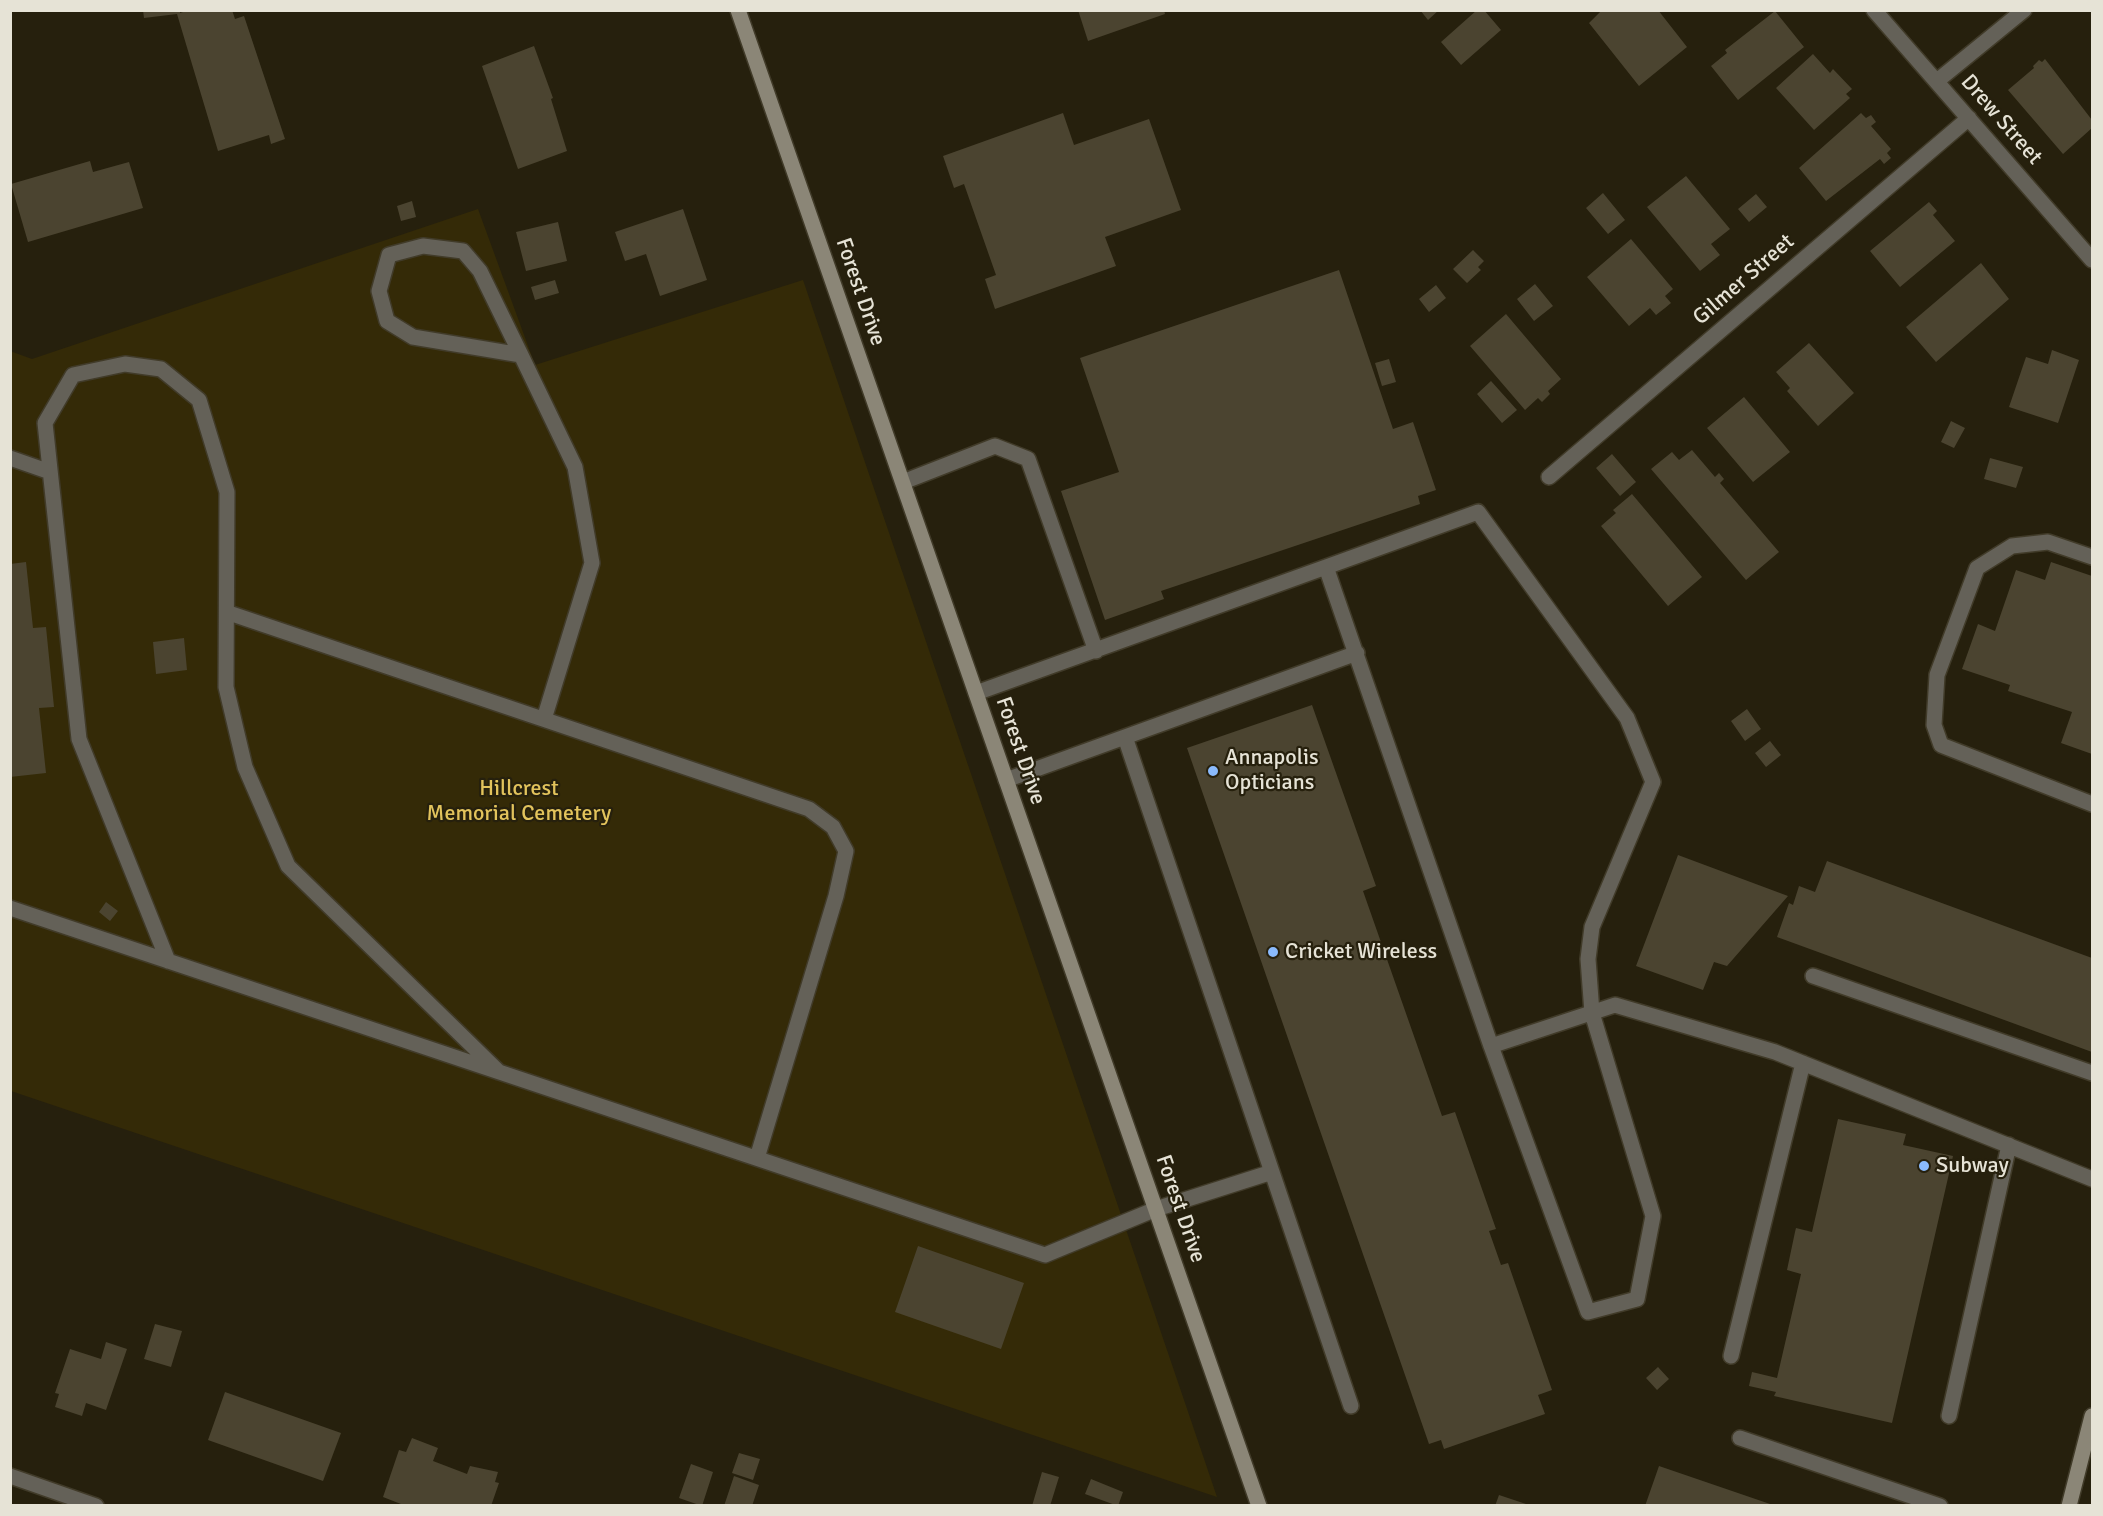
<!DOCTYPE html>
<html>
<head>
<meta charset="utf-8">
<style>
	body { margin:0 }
	#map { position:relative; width:2103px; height:1516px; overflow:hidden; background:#26200d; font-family:Signika,sans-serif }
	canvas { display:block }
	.frame { position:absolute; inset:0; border:12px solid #e6e3d6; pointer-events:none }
</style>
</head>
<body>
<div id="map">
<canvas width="2103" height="1516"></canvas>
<div class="frame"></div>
</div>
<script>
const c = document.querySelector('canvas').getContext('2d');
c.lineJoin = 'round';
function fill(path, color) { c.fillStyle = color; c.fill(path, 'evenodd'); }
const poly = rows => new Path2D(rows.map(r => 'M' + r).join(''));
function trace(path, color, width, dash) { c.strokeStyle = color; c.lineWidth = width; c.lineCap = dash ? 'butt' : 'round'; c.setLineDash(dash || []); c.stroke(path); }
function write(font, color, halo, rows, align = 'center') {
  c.font = font + ' Signika,sans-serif'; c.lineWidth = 4.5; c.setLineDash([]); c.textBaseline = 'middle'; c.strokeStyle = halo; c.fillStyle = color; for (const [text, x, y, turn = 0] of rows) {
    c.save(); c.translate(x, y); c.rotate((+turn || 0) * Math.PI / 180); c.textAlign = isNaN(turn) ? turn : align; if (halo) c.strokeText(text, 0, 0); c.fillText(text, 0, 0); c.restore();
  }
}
fill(poly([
	[478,209,535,365,803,280,1217,1497,11,1091,10,351,32,359]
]), '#342a07');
fill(poly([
	[143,10,180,10,180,13,189,10,232,10,235,19,244,16,285,139,271,144,269,135,218,151,177,14,144,18],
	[1078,10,1164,10,1165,14,1088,41],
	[1420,10,1439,10,1428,20],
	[1477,10,1484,10,1501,30,1461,65,1441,42],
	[1602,10,1658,10,1687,47,1639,86,1589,23],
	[1775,11,1804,47,1738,100,1711,66,1727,53,1725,50],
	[534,46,553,98,551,99,567,151,518,169,482,66],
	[1813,54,1830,73,1833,69,1852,89,1846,94,1850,98,1814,130,1776,88],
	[2045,59,2092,120,2092,128,2063,154,2008,90,2034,68,2033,66,2039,60,2042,62],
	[1063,113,1074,145,1149,119,1181,210,1105,237,1116,266,995,309,985,279,996,275,964,184,954,188,943,156],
	[1861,113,1866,118,1871,115,1876,122,1871,126,1891,149,1887,153,1891,158,1884,164,1880,159,1826,201,1799,168],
	[90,161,93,172,129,162,143,208,28,242,11,184],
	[1686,176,1730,229,1711,244,1720,255,1700,271,1647,207],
	[1603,193,1625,220,1608,234,1586,208],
	[1756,194,1767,207,1749,222,1738,209],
	[412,201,416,217,401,221,397,206],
	[1929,202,1937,211,1933,215,1955,241,1900,287,1870,251],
	[683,209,707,280,660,296,646,254,625,261,615,232],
	[558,222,567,261,526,271,516,232],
	[1631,239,1673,289,1665,296,1671,303,1665,308,1656,315,1650,308,1629,326,1587,277],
	[1473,250,1484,261,1478,267,1481,270,1467,283,1453,269],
	[1981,263,2009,299,1936,362,1906,327],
	[1339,270,1393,429,1413,422,1436,490,1418,496,1420,504,1161,591,1164,599,1105,620,1061,491,1119,472,1080,358],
	[555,280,559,293,535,300,531,287],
	[1535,284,1553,306,1534,321,1517,299],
	[1436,285,1446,298,1429,312,1419,299],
	[1506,314,1561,379,1548,391,1550,394,1542,402,1538,398,1525,410,1470,346],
	[1809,343,1854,393,1818,426,1787,391,1790,388,1776,372],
	[2052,350,2079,360,2058,423,2009,407,2026,357,2048,364],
	[1389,359,1396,382,1382,386,1375,363],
	[1491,381,1517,410,1502,423,1477,394],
	[1744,397,1790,452,1753,482,1707,428],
	[1951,421,1965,428,1954,448,1941,442],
	[1692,450,1715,477,1719,473,1724,479,1720,483,1779,552,1746,580,1651,469,1672,452,1679,460],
	[1612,454,1636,482,1620,496,1596,468],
	[1990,458,2023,467,2016,488,1984,479],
	[1632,494,1702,577,1668,606,1601,526,1616,513,1613,510],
	[26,562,33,628,46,627,54,707,39,708,46,773,10,777,10,564],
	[2051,562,2092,576,2092,754,2061,743,2072,712,2008,691,2010,685,1962,669,1978,624,1995,631,2016,570,2045,580],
	[184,638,187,670,156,674,153,642],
	[1312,705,1376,886,1363,891,1442,1116,1455,1112,1496,1229,1489,1231,1501,1265,1508,1263,1552,1390,1538,1395,1545,1414,1444,1449,1441,1440,1429,1444,1187,748],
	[1747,709,1761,729,1745,741,1731,721],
	[1770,741,1781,755,1766,767,1755,753],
	[1678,855,1788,896,1727,966,1714,962,1703,990,1636,966],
	[1827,861,2092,958,2092,1052,1777,937,1789,903,1793,905,1799,886,1815,892],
	[106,902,118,911,110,921,99,912],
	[1838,1119,1906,1134,1903,1145,1953,1156,1892,1423,1774,1396,1776,1392,1749,1386,1752,1372,1777,1378,1801,1274,1787,1270,1795,1232,1796,1228,1812,1232],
	[918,1246,1024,1283,1001,1349,895,1312],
	[155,1324,182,1331,171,1367,144,1359],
	[106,1342,127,1349,106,1410,86,1403,82,1416,55,1407,59,1394,55,1393,70,1349,101,1359],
	[1658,1367,1669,1379,1657,1390,1646,1378],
	[225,1392,341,1433,323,1481,208,1440],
	[412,1438,438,1448,433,1461,467,1474,470,1466,498,1472,495,1482,499,1483,491,1506,406,1506,383,1497,399,1450,406,1452],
	[739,1453,760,1459,753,1480,732,1473],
	[691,1464,713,1472,702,1506,679,1498],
	[1659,1466,1773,1505,1773,1506,1645,1506],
	[1042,1472,1059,1477,1050,1506,1032,1506],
	[734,1476,759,1485,752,1506,724,1506],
	[1091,1479,1123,1492,1118,1506,1085,1494],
	[1499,1495,1529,1505,1528,1506,1495,1506]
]), '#4b4430');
const lane = poly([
	[521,355,413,337,387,321,379,291,389,255,423,246,463,251,480,271,521,355,575,467,592,563,544,719],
	[10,458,50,472],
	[903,482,995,446,1028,459,1096,651],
	[2092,557,2048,542,2012,546,1977,568,1937,675,1934,725,1941,745,2092,804],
	[1326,567,1478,512,1627,718,1653,782,1592,927,1588,959,1592,1013,1653,1216,1637,1299,1588,1312,1491,1046],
	[229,613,809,809,833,827,846,851,836,896,757,1158],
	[976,693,1326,567,1491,1046,1615,1005,1775,1052,2092,1179],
	[1125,737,1351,1406],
	[1006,780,1357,653],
	[10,908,1045,1255,1156,1209,1272,1172],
	[168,961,79,739,45,423,73,375,125,364,161,369,199,400,227,492,226,687,245,767,288,866,499,1072],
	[1813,976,2092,1073],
	[1731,1356,1803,1063],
	[1949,1416,2009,1145],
	[1740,1438,1940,1506]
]);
const street = poly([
	[1874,10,2092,260],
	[1937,81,2024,10],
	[1549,477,1969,118],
	[10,1476,96,1506]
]);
const secondary = poly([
	[738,10,1259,1506],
	[2069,1506,2092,1416]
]);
trace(lane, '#413b29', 18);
trace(street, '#413b29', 18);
trace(secondary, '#413b29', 18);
trace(lane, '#646158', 15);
trace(street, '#646158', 15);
trace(secondary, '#8b8677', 15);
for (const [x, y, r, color] of [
	[1213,771,6,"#8abafc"],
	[1273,952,6,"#8abafc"],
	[1924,1166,6,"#8abafc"]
]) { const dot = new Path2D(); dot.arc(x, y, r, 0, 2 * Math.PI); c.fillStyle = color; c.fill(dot); trace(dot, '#26200d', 2); }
write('22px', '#e6e3d6', '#26200d', [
	["Drew Street",2001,120,49],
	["Gilmer Street",1744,280,-41],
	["Forest Drive",860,292,71],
	["Forest Drive",1020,751,71],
	["Forest Drive",1180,1209,71]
]);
write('22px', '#e6e3d6', '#26200d', [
	["Annapolis",1225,758],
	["Opticians",1225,783],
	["Cricket Wireless",1285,952],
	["Subway",1936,1166]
], 'left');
write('22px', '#e2c35c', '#26200d', [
	["Hillcrest",519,789],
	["Memorial Cemetery",519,814]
]);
</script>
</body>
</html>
